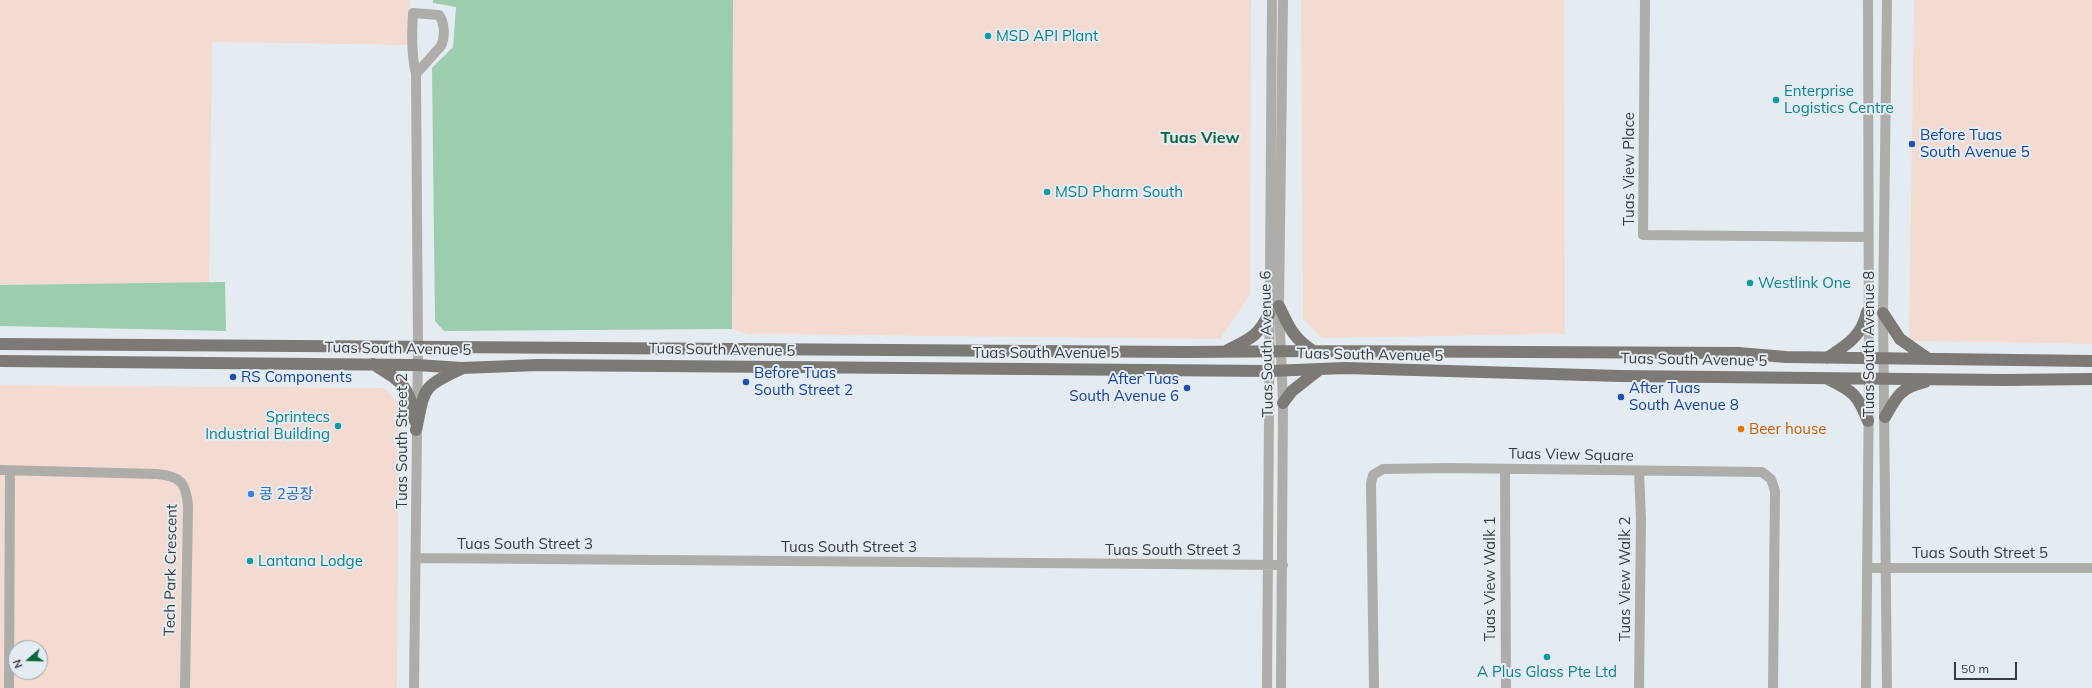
<!DOCTYPE html>
<html>
<head>
<meta charset="utf-8">
<style>
	body { margin:0 }
	#map { position:relative; width:2092px; height:688px; overflow:hidden; background:#e5ecf1; font-family:Mulish,sans-serif }
	canvas { display:block }
	.north { position:absolute; left:8px; top:640px; width:40px; height:40px; box-sizing:border-box; background:#e5ecf1; border:1px solid #a0a6a9; border-radius:50%; rotate:250deg; font-size:11px; font-weight:700; line-height:16px; text-align:center; color:#393c3e }
	.north::after { content:''; display:block; margin:auto; width:14px; height:18px; background:#05683d; clip-path:polygon(50% 0,100% 100%,50% 72%,0 100%) }
	.scale { position:absolute; left:1954px; top:662px; width:63px; height:18px; box-sizing:border-box; border:2px solid #393c3e; border-top:0; padding-left:5px; font-size:12px; line-height:14px; white-space:nowrap; color:#393c3e; -webkit-text-stroke:3px #e5ecf1; paint-order:stroke }
</style>
</head>
<body>
<div id="map">
<canvas width="2092" height="688"></canvas>
<div class="north">N</div>
<div class="scale">50 m</div>
</div>
<script>
const c = document.querySelector('canvas').getContext('2d');
c.lineJoin = 'round';
function paint(path, color) { c.fillStyle = color; c.fill(path, 'evenodd'); }
function trace(path, color, width, dash) { c.strokeStyle = color; c.lineWidth = width; c.lineCap = dash ? 'butt' : 'round'; c.setLineDash(dash || []); c.stroke(path); }
function label(font, color, halo, rows, align = 'center') {
  c.font = font + ' Mulish,"Noto Sans KR",sans-serif'; c.lineWidth = 4; c.setLineDash([]); c.textBaseline = 'middle'; c.strokeStyle = halo; c.fillStyle = color; for (const [text, x, y, turn = 0] of rows) {
    c.save(); c.translate(x, y); c.rotate((+turn || 0) * Math.PI / 180); c.textAlign = isNaN(turn) ? turn : align; if (halo) c.strokeText(text, 0, 0); c.fillText(text, 0, 0); c.restore();
  }
}
const industrial = new Path2D(`
	M 0,0 L 410,0 L 408,45 L 212,42 L 209,283 L 0,285 Z
	M 733,0 L 1251,0 L 1250,295 L 1220,339 L 748,334 L 732,329 Z
	M 1301,0 L 1564,0 L 1565,334 L 1322,338 L 1303,319 Z
	M 1914,0 L 2092,0 L 2092,344 L 1909,341 Z
	M 0,385 L 384,388 L 399,404 L 397,688 L 0,688 ZM 16,648 L 40,648 L 40,672 L 16,672 Z`);
const green = new Path2D(`
	M 433,0 L 733,0 L 732,329 L 444,331 L 435,321 L 432,68 L 453,47 L 456,7 L 433,3 Z
	M 225,282 L 226,331 L 0,326 L 0,285 Z`);
const minor = new Path2D(`
	M 1645,0 L 1643,235 L 1867,237
	M 1887,0 L 1883,313 L 1887,688
	M 1505,469 L 1506,688
	M 0,470 L 157,474 C 181,476 186,483 188,506 L 185,688
	M 1639,471 L 1641,519 L 1639,688
	M 416,558 L 1283,565
	M 1867,568 L 2092,568
	M 9,688 L 10,471
	M 414,688 L 418,347 L 416,74 C 411,53 412,33 413,13 L 439,15 C 445,23 445,38 441,46 L 416,74
	M 1267,688 L 1272,0
	M 1281,688 L 1283,403 L 1279,306 L 1283,0
	M 1374,688 L 1371,484 L 1373,475 L 1383,469 L 1448,468 L 1762,472 L 1771,479 L 1775,491 L 1773,688
	M 1866,688 L 1869,378 L 1868,0`);
const major = new Path2D(`
	M 1279,306 C 1289,327 1293,338 1313,351
	M 1883,313 L 1900,339 L 1927,358
	M 0,344 L 1186,352 L 1313,351 L 1738,353 L 1786,357 L 2092,361
	M 1226,351 C 1249,339 1257,338 1269,314
	M 1827,358 C 1847,345 1862,336 1867,312
	M 0,361 L 417,365 L 462,368 L 538,365 L 1270,371 L 1345,368 L 1620,376 L 2004,380 L 2092,379
	M 373,364 C 402,382 410,386 415,421
	M 1828,379 C 1853,391 1858,395 1868,421
	M 1283,403 L 1292,391 L 1320,369
	M 1885,417 C 1897,396 1900,388 1925,382
	M 416,430 C 425,388 421,387 461,369`);
const markers = [
	[988,36,4,"#0f9aa8"],
	[1776,100,4,"#0f9aa8"],
	[1912,144,4,"#1a4fb4"],
	[1047,192,4,"#0f9aa8"],
	[1750,283,4,"#0f9aa8"],
	[233,377,4,"#1a4fb4"],
	[746,382,4,"#1a4fb4"],
	[1187,388,4,"#1a4fb4"],
	[1621,397,4,"#1a4fb4"],
	[338,426,4,"#0f9aa8"],
	[1741,429,4,"#e8710a"],
	[251,494,4,"#3f7fe0"],
	[250,561,4,"#0f9aa8"],
	[1547,657,4,"#0f9aa8"]
];
const cultureNames = [
	["MSD API Plant",996,36],
	["Enterprise",1784,91],
	["Logistics Centre",1784,108],
	["MSD Pharm South",1055,192],
	["Westlink One",1758,283],
	["Sprintecs",330,417,"right"],
	["Industrial Building",330,434,"right"],
	["Lantana Lodge",258,561],
	["A Plus Glass Pte Ltd",1547,672,"center"]
];
const transitNames = [
	["Before Tuas",1920,135],
	["South Avenue 5",1920,152],
	["Before Tuas",754,373],
	["South Street 2",754,390],
	["RS Components",241,377],
	["After Tuas",1179,379,"right"],
	["South Avenue 6",1179,396,"right"],
	["After Tuas",1629,388],
	["South Avenue 8",1629,405]
];
const streetNames = [
	["Tuas View Place",1629,169,-90],
	["Tuas South Avenue 6",1267,344,-91],
	["Tuas South Avenue 8",1869,344,-90],
	["Tuas South Avenue 5",398,349,1],
	["Tuas South Avenue 5",722,350,1],
	["Tuas South Avenue 5",1046,353],
	["Tuas South Avenue 5",1370,355,1],
	["Tuas South Avenue 5",1694,360,1],
	["Tuas South Street 2",402,441,-90],
	["Tuas View Square",1571,455,1],
	["Tuas South Street 3",525,544],
	["Tuas South Street 3",849,547],
	["Tuas South Street 3",1173,550],
	["Tuas South Street 5",1980,553],
	["Tech Park Crescent",171,570,-89],
	["Tuas View Walk 1",1490,579,-90],
	["Tuas View Walk 2",1625,579,-90]
];
const foodNames = [
	["Beer house",1749,429]
];
const shopNames = [
	["콩 2공장",259,494]
];
const neighbourhoodNames = [
	["Tuas View",1200,138]
];
paint(industrial, '#f3dbd2');
paint(green, '#9ccdae');
trace(minor, '#afadaa', 10);
trace(major, '#7d7974', 12);
for (const [x, y, r, color] of markers) { const dot = new Path2D(); dot.arc(x, y, r, 0, 2 * Math.PI); c.fillStyle = color; c.fill(dot); trace(dot, '#e5ecf1', 1.5); }
label('15px', '#0d838f', '#e5ecf1', cultureNames, 'left');
label('15px', '#164399', '#e5ecf1', transitNames, 'left');
label('15px', '#393c3e', '#e5ecf1', streetNames);
label('15px', '#c56008', '#e5ecf1', foodNames, 'left');
label('15px', '#366cbe', '#e5ecf1', shopNames, 'left');
label('bold 16px', '#0f623b', '#e5ecf1', neighbourhoodNames);
</script>
</body>
</html>
